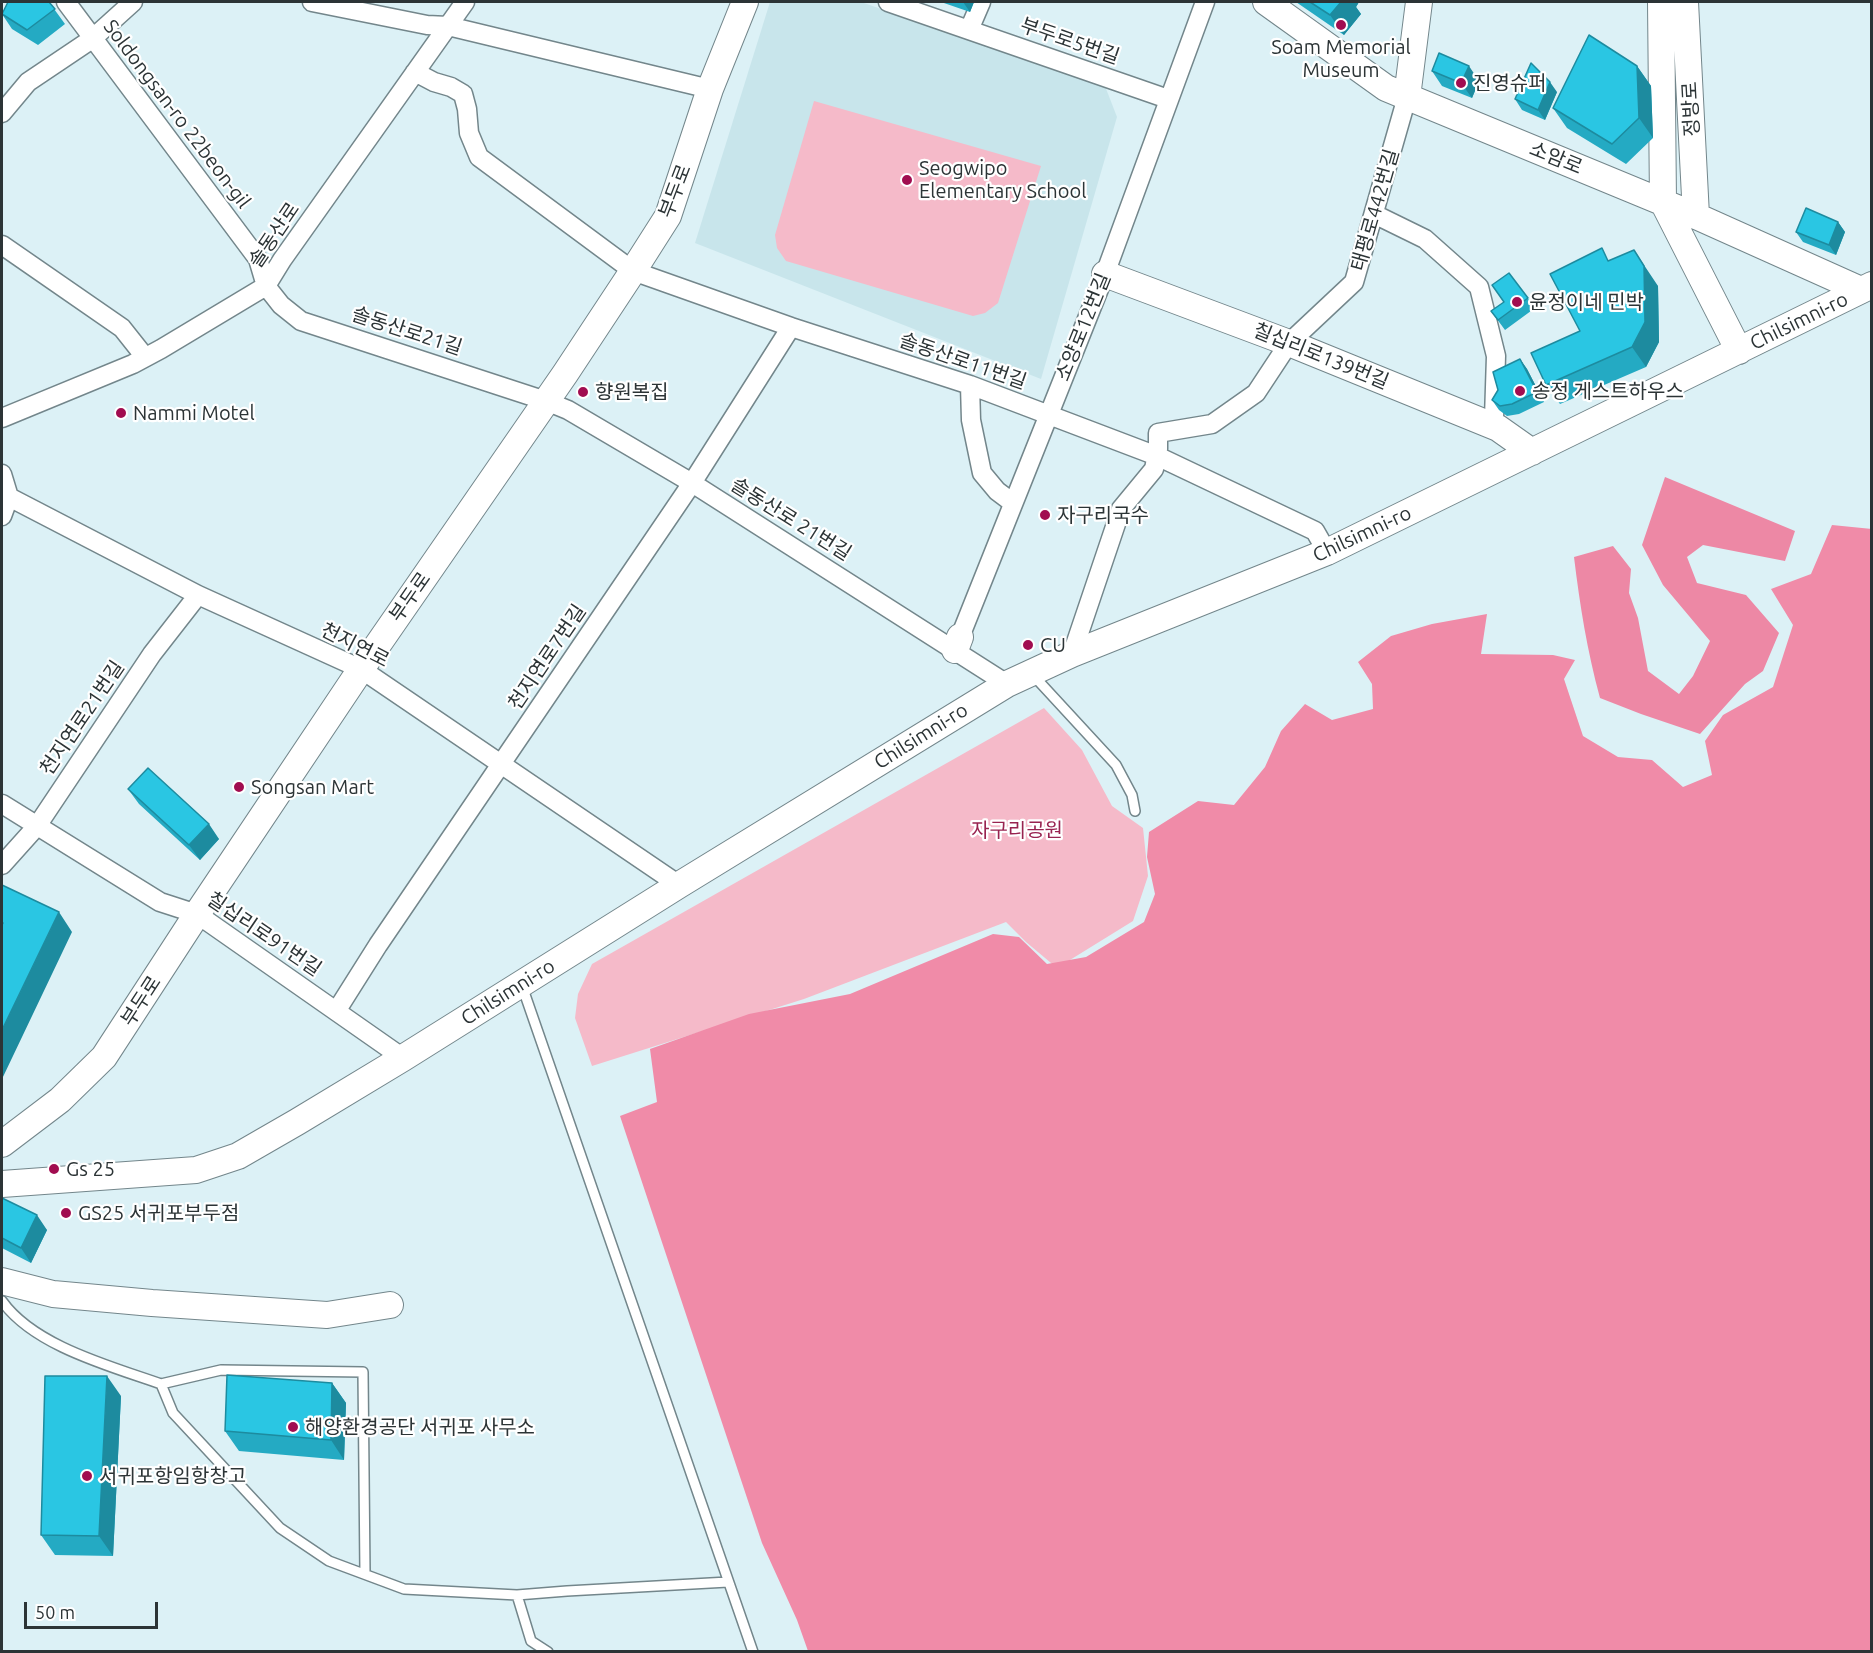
<!DOCTYPE html>
<html>
<head>
<meta charset="utf-8">
<style>
	body { margin:0 }
	#map { position:relative; width:1873px; height:1653px; overflow:hidden; background:#dcf1f6; font-family:Ubuntu,sans-serif }
	canvas { display:block }
	.frame { position:absolute; inset:0; border:3px solid #2c3436; pointer-events:none }
	.scale { position:absolute; left:24px; top:1602px; width:134px; height:27px; box-sizing:border-box; border:3px solid #2c3436; border-top:0; padding-left:8px; font-size:18px; line-height:21px; white-space:nowrap; color:#2c3436; -webkit-text-stroke:4px #fff; paint-order:stroke }
</style>
</head>
<body>
<div id="map">
<canvas width="1873" height="1653"></canvas>
<div class="frame"></div>
<div class="scale">50 m</div>
</div>
<script>
const c = document.querySelector('canvas').getContext('2d');
c.lineJoin = 'round';
function paint(path, color) { c.fillStyle = color; c.fill(path, 'evenodd'); }
function trace(path, color, width, dash) { c.strokeStyle = color; c.lineWidth = width; c.lineCap = dash ? 'butt' : 'round'; c.setLineDash(dash || []); c.stroke(path); }
function label(font, color, halo, rows, align = 'center') {
  c.font = font + ' Ubuntu,"Noto Sans KR",sans-serif'; c.lineWidth = 4.5; c.setLineDash([]); c.textBaseline = 'middle'; c.strokeStyle = halo; c.fillStyle = color; for (const [text, x, y, turn = 0] of rows) {
    c.save(); c.translate(x, y); c.rotate((+turn || 0) * Math.PI / 180); c.textAlign = isNaN(turn) ? turn : align; if (halo) c.strokeText(text, 0, 0); c.fillText(text, 0, 0); c.restore();
  }
}
const built = new Path2D(`
	M 770,2 L 861,2 L 1105,86 L 1117,117 L 1041,379 L 695,243 Z`);
const green = new Path2D(`
	M 814,101 L 1041,166 L 998,303 L 985,313 L 973,316 L 786,261 L 777,248 L 775,235 Z
	M 1044,708 L 1082,750 L 1112,806 L 1143,828 L 1148,876 L 1133,921 L 1057,968 L 1026,942 L 1006,922 L 804,999 L 592,1066 L 575,1018 L 578,994 L 592,964 Z`);
const forest = new Path2D(`
	M 1665,477 L 1795,531 L 1785,561 L 1703,545 L 1687,557 L 1697,583 L 1746,595 L 1779,633 L 1763,671 L 1745,684 L 1700,734 L 1641,714 L 1600,698 C 1587,650 1580,606 1574,557 L 1613,546 L 1631,569 L 1629,593 L 1638,618 L 1648,671 L 1679,694 L 1693,676 L 1710,641 L 1663,585 L 1642,545 Z`);
const water = new Path2D(`
	M 1832,525 L 1872,529 L 1871,1651 L 808,1651 L 797,1620 L 762,1543 L 620,1116 L 657,1102 L 650,1049 L 749,1014 L 850,994 L 993,934 L 1019,937 L 1047,964 L 1086,957 L 1144,922 L 1155,894 L 1147,857 L 1149,832 L 1198,801 L 1234,805 L 1265,767 L 1281,731 L 1305,704 L 1332,720 L 1373,709 L 1372,684 L 1358,662 L 1391,636 L 1432,624 L 1487,614 L 1481,654 L 1553,655 L 1575,660 L 1564,679 L 1583,736 L 1618,757 L 1652,760 L 1683,787 L 1712,775 L 1705,741 L 1723,715 L 1773,687 L 1793,625 L 1771,589 L 1811,574 Z`);
const lane = new Path2D(`
	M 1033,675 L 1116,765 L 1132,795 L 1135,811
	M 522,986 L 753,1652
	M 2,1301 C 34,1346 110,1366 161,1384 L 173,1413 L 280,1528 L 329,1561 L 404,1589 L 517,1595 L 531,1641 L 548,1652
	M 161,1384 L 221,1370 L 363,1372 L 365,1574
	M 517,1595 L 567,1591 L 728,1582`);
const street = new Path2D(`
	M 66,2 L 258,259 L 266,286 L 281,305 L 301,321 L 546,401 L 568,410 L 692,483 L 1007,684
	M 312,2 L 427,25 L 448,26 L 710,89
	M 888,2 L 1168,99
	M 969,30 L 981,2
	M 415,72 L 434,82 L 451,87 L 463,94 L 467,109 L 469,133 L 479,157 L 633,271 L 791,327 L 970,385 L 1157,456 L 1315,531 L 1327,552
	M 2,113 L 28,82 L 92,39 L 133,2
	M 1374,214 L 1425,239 L 1479,287 L 1496,356 L 1494,418 L 1491,425
	M 2,245 L 122,328 L 145,357
	M 970,385 L 971,420 L 982,473 L 997,491 L 1013,503
	M 2,418 L 133,364 L 161,349 L 266,286 L 282,260 L 465,2
	M 2,474 L 9,497 L 198,595 L 361,669 L 679,885
	M 2,516 L 9,497
	M 960,637 L 1105,274 L 1205,2
	M 1072,654 L 1121,509 L 1154,469 L 1158,449 L 1158,433 L 1212,424 L 1256,393 L 1289,343 L 1354,282 L 1407,97
	M 2,804 L 160,902 L 197,914 L 403,1058
	M 2,865 L 37,826 L 152,654 L 198,595
	M 337,1010 L 378,945 L 692,483 L 791,327`);
const secondary = new Path2D(`
	M 1266,2 L 1386,88 L 1696,216 L 1861,290
	M 1661,2 L 1663,202 L 1739,351
	M 1685,2 L 1696,216
	M 1407,97 L 1419,2
	M 1105,274 L 1289,343 L 1498,428 L 1532,452
	M 955,650 L 960,637
	M 2,1144 L 60,1100 L 104,1057 L 197,914 L 361,669 L 565,374 L 633,271 L 668,216 L 710,89 L 745,2
	M 2,1184 L 196,1170 L 238,1156 L 297,1122 L 403,1058 L 679,885 L 1007,684 L 1072,654 L 1327,552 L 1872,285
	M 2,1281 L 53,1294 L 152,1303 L 327,1315 L 390,1305`);
const wall = new Path2D(`
	M 49,2 L 65,24 L 38,45 L 12,29 L 2,14 Z
	M 941,2 L 974,2 L 970,12 Z
	M 1296,2 L 1359,2 L 1356,7 L 1361,14 L 1344,35 Z
	M 1637,66 L 1651,86 L 1653,138 L 1626,164 L 1567,128 L 1553,108 Z
	M 1432,71 L 1479,81 L 1472,98 L 1442,86 Z
	M 1557,92 L 1545,120 L 1522,110 L 1515,99 Z
	M 1838,222 L 1845,232 L 1836,255 L 1803,242 L 1796,232 Z
	M 1610,260 L 1658,286 L 1659,342 L 1646,367 L 1560,404 L 1546,385 L 1580,331 Z
	M 1509,273 L 1535,308 L 1505,330 L 1491,311 L 1504,302 Z
	M 1520,359 L 1527,369 L 1544,402 L 1519,414 L 1507,416 L 1499,410 L 1492,400 Z
	M 128,789 L 219,839 L 200,860 L 139,804 Z
	M 2,1198 L 47,1230 L 31,1263 L 2,1248 Z
	M 332,1383 L 346,1403 L 344,1460 L 239,1451 L 225,1431 Z
	M 121,1396 L 113,1556 L 55,1555 L 41,1535 Z`);
const shadedWall = new Path2D(`
	M 963,2 L 974,2 L 970,12 Z
	M 1341,2 L 1359,2 L 1356,7 L 1361,14 L 1344,35 L 1330,15 Z
	M 1469,66 L 1479,81 L 1472,98 L 1461,83 Z
	M 1637,66 L 1651,86 L 1653,138 L 1639,118 Z
	M 1550,82 L 1557,92 L 1545,120 L 1538,110 Z
	M 1838,222 L 1845,232 L 1836,255 L 1829,245 Z
	M 1634,250 L 1658,286 L 1659,342 L 1646,367 L 1632,347 Z
	M 1520,359 L 1527,369 L 1544,402 L 1537,392 Z
	M 209,824 L 219,839 L 200,860 L 189,845 Z
	M 59,912 L 72,932 L 2,1079 L 2,1030 Z
	M 37,1215 L 47,1230 L 31,1263 L 21,1248 Z
	M 107,1376 L 121,1396 L 113,1556 L 99,1536 Z
	M 332,1383 L 346,1403 L 344,1460 L 331,1440 Z`);
const building = new Path2D(`
	M 8,2 L 49,2 L 55,9 L 27,30 L 2,14 Z
	M 1310,2 L 1341,2 L 1330,15 Z
	M 1589,35 L 1637,66 L 1639,118 L 1612,144 L 1553,108 Z
	M 1439,53 L 1469,66 L 1461,83 L 1432,71 Z
	M 1531,63 L 1550,82 L 1538,110 L 1515,99 Z
	M 1806,208 L 1838,222 L 1829,245 L 1796,232 Z
	M 1602,248 L 1608,261 L 1634,250 L 1644,266 L 1645,322 L 1632,347 L 1546,385 L 1531,353 L 1580,331 L 1550,274 Z
	M 1509,273 L 1528,298 L 1498,320 L 1491,311 L 1504,302 L 1492,285 Z
	M 1520,359 L 1537,392 L 1512,404 L 1500,406 L 1492,400 L 1498,390 L 1493,372 Z
	M 148,768 L 209,824 L 189,845 L 128,789 Z
	M 2,885 L 59,912 L 2,1030 L 2,925 L 3,923 L 2,922 Z
	M 2,1198 L 37,1215 L 21,1248 L 2,1238 Z
	M 227,1375 L 332,1383 L 331,1440 L 225,1431 Z
	M 45,1376 L 107,1376 L 99,1536 L 41,1535 Z`);
const markers = [
	[1341,25,6,"#a10d50"],
	[1461,83,6,"#a10d50"],
	[907,180,6,"#a10d50"],
	[1517,302,6,"#a10d50"],
	[1520,391,6,"#a10d50"],
	[583,392,6,"#a10d50"],
	[121,413,6,"#a10d50"],
	[1045,515,6,"#a10d50"],
	[1028,645,6,"#a10d50"],
	[239,787,6,"#a10d50"],
	[54,1169,6,"#a10d50"],
	[66,1213,6,"#a10d50"],
	[293,1427,6,"#a10d50"],
	[87,1476,6,"#a10d50"]
];
const streetNames = [
	["부두로5번길",1070,41,19],
	["정방로",1691,109,-93],
	["Soldongsan-ro 22beon-gil",177,114,53],
	["소암로",1556,158,22],
	["부두로",675,191,-69],
	["태평로442번길",1375,210,-74],
	["솔동산로",274,235,-56],
	["Chilsimni-ro",1799,321,-26],
	["소양로12번길",1083,327,-68],
	["솔동산로21길",407,331,18],
	["칠십리로139번길",1321,356,22],
	["솔동산로11번길",963,361,19],
	["솔동산로 21번길",791,519,32],
	["Chilsimni-ro",1362,534,-25],
	["부두로",410,597,-55],
	["천지연로",355,645,27],
	["천지연로7번길",547,657,-56],
	["천지연로21번길",82,718,-56],
	["Chilsimni-ro",921,736,-32],
	["칠십리로91번길",264,934,34],
	["Chilsimni-ro",508,992,-32],
	["부두로",141,1001,-57]
];
const poiNames = [
	["Soam Memorial",1341,47,"center"],
	["Museum",1341,70,"center"],
	["진영슈퍼",1473,83],
	["Seogwipo",919,168],
	["Elementary School",919,191],
	["윤정이네 민박",1529,302],
	["송정 게스트하우스",1532,391],
	["향원복집",595,392],
	["Nammi Motel",133,413],
	["자구리국수",1057,515],
	["CU",1040,645],
	["Songsan Mart",251,787],
	["Gs 25",66,1169],
	["GS25 서귀포부두점",78,1213],
	["해양환경공단 서귀포 사무소",305,1427],
	["서귀포항임항창고",99,1476]
];
const parkNames = [
	["자구리공원",1017,830]
];
paint(built, '#c8e5eb');
paint(green, '#f5bac9');
paint(forest, '#ed88a5');
paint(water, '#f08ba8');
trace(lane, '#73868b', 12);
trace(street, '#73868b', 21);
trace(secondary, '#73868b', 28);
trace(lane, '#fff', 9);
trace(street, '#fff', 18);
trace(secondary, '#fff', 26);
paint(wall, '#24aac3');
paint(shadedWall, '#1d8b9f');
paint(building, '#2ac6e3');
trace(building, '#1d8b9f', 1.5);
for (const [x, y, r, color] of markers) { const dot = new Path2D(); dot.arc(x, y, r, 0, 2 * Math.PI); c.fillStyle = color; c.fill(dot); trace(dot, '#fff', 2); }
label('20px', '#2c3436', '#fff', streetNames);
label('20px', '#2c3436', '#fff', poiNames, 'left');
label('20px', '#982350', '#fff', parkNames);
</script>
</body>
</html>
